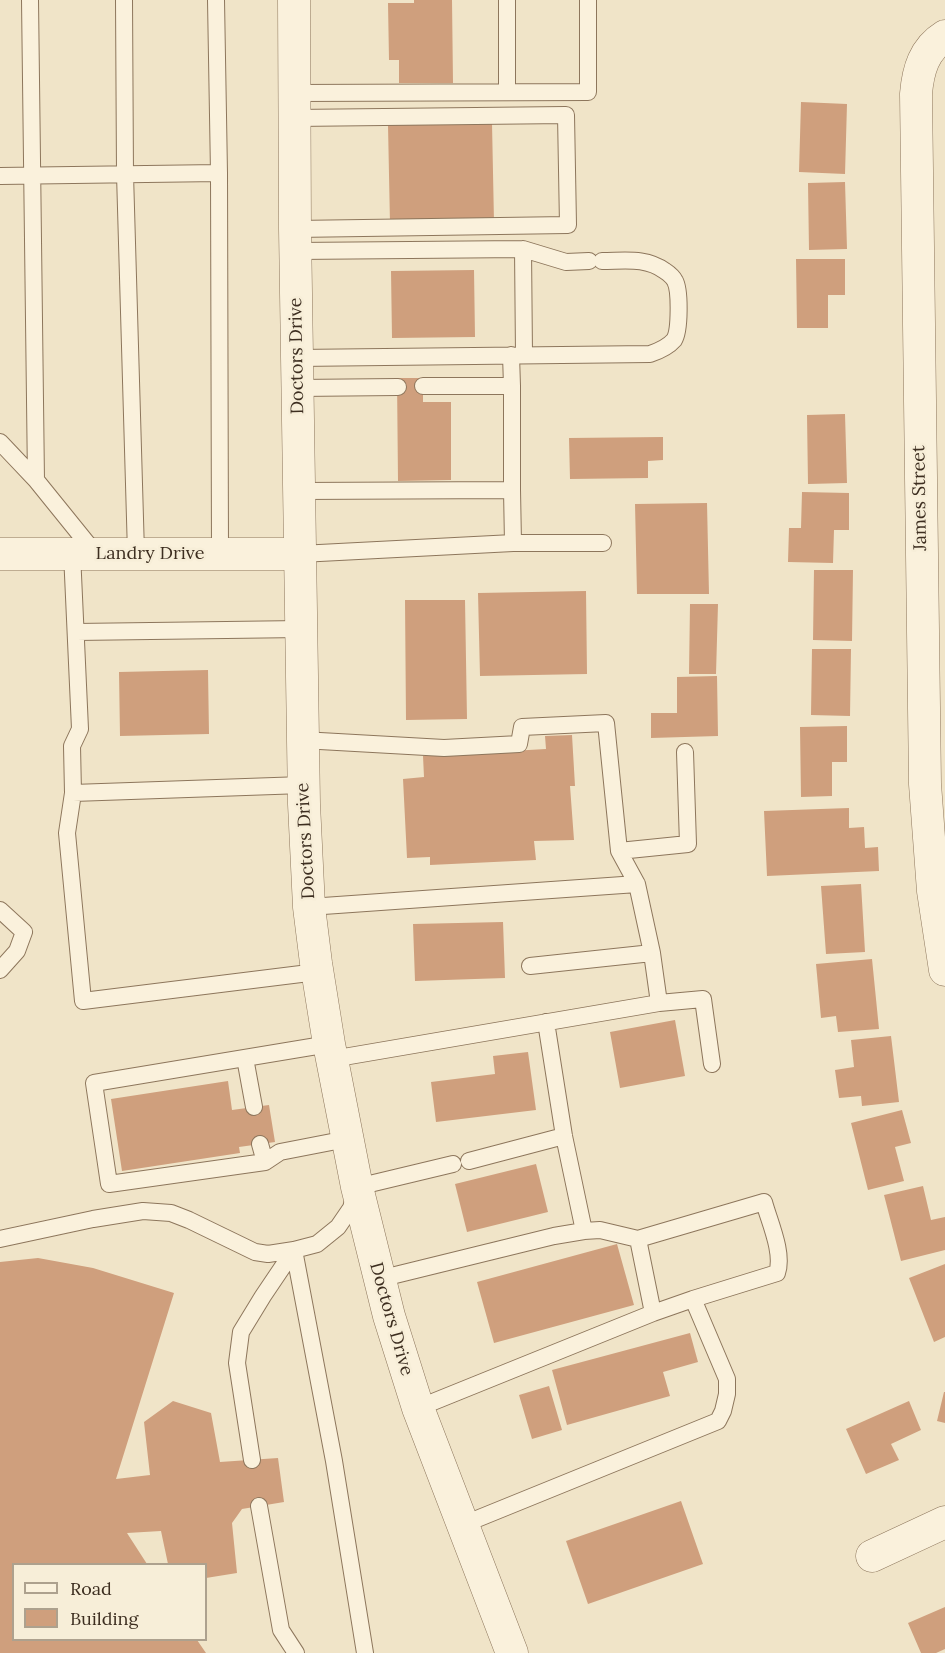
<!DOCTYPE html>
<html>
<head>
<meta charset="utf-8">
<style>
	body { margin:0 }
	#map { position:relative; width:945px; height:1653px; overflow:hidden; background:#f0e4c8; font-family:Lora,serif }
	canvas { display:block }
	.legend { position:absolute; left:12px; top:1563px; width:195px; height:78px; box-sizing:border-box; background:#f7eed8; border:2px solid #ada18e; margin:0; padding:8px 10px; list-style:none; font-size:18px; color:#3d2e20 }
	.legend li { display:flex; align-items:center; gap:12px; height:30px }
	.legend b { width:30px; border:2px solid #ada18e }
</style>
</head>
<body>
<div id="map">
<canvas width="945" height="1653"></canvas>
<ul class="legend">
<li><b style="height:8px;background:#faf1dc"></b>Road</li>
<li><b style="height:16px;background:#cf9f7d"></b>Building</li>
</ul>
</div>
<script>
const c = document.querySelector('canvas').getContext('2d');
c.lineJoin = 'round';
function paint(path, color) { c.fillStyle = color; c.fill(path, 'evenodd'); }
function trace(path, color, width, dash) { c.strokeStyle = color; c.lineWidth = width; c.lineCap = dash ? 'butt' : 'round'; c.setLineDash(dash || []); c.stroke(path); }
function label(font, color, halo, rows, align = 'center') {
  c.font = font + ' Lora,serif'; c.lineWidth = 5; c.setLineDash([]); c.textBaseline = 'middle'; c.strokeStyle = halo; c.fillStyle = color; for (const [text, x, y, turn = 0] of rows) {
    c.save(); c.translate(x, y); c.rotate((+turn || 0) * Math.PI / 180); c.textAlign = isNaN(turn) ? turn : align; if (halo) c.strokeText(text, 0, 0); c.fillText(text, 0, 0); c.restore();
  }
}
const building = new Path2D(`
	M 414,0 L 452,0 L 453,83 L 399,83 L 399,60 L 389,60 L 388,3 L 414,3 Z
	M 801,102 L 847,104 L 845,174 L 799,172 Z
	M 492,123 L 494,222 L 390,224 L 388,125 Z
	M 845,182 L 847,249 L 809,250 L 808,183 Z
	M 796,259 L 845,259 L 845,295 L 828,295 L 828,328 L 797,328 Z
	M 474,270 L 475,337 L 392,338 L 391,271 Z
	M 397,378 L 423,378 L 423,402 L 451,402 L 451,480 L 398,481 Z
	M 845,414 L 847,483 L 808,484 L 807,415 Z
	M 663,437 L 663,460 L 648,461 L 648,478 L 570,479 L 569,438 Z
	M 802,492 L 849,493 L 849,530 L 834,530 L 833,563 L 788,562 L 789,528 L 801,528 Z
	M 707,503 L 709,594 L 637,594 L 635,504 Z
	M 814,570 L 853,570 L 852,641 L 813,640 Z
	M 586,591 L 587,674 L 480,676 L 478,593 Z
	M 405,600 L 465,600 L 467,719 L 406,720 Z
	M 690,604 L 718,604 L 716,674 L 689,674 Z
	M 812,649 L 851,649 L 850,716 L 811,715 Z
	M 208,670 L 209,734 L 120,736 L 119,672 Z
	M 717,676 L 718,736 L 651,738 L 651,713 L 677,713 L 677,677 Z
	M 847,726 L 847,762 L 832,762 L 832,796 L 801,797 L 800,727 Z
	M 572,735 L 575,786 L 570,786 L 574,840 L 534,841 L 536,860 L 430,865 L 430,857 L 407,858 L 403,779 L 424,777 L 423,756 L 546,749 L 545,736 Z
	M 849,808 L 849,828 L 864,827 L 865,848 L 878,847 L 879,871 L 767,876 L 764,811 Z
	M 861,884 L 865,952 L 826,954 L 821,886 Z
	M 503,922 L 505,978 L 415,981 L 413,924 Z
	M 872,959 L 879,1029 L 838,1032 L 836,1016 L 821,1018 L 816,964 Z
	M 675,1020 L 685,1076 L 620,1088 L 610,1032 Z
	M 891,1036 L 899,1102 L 862,1106 L 861,1096 L 839,1098 L 835,1070 L 854,1067 L 851,1040 Z
	M 528,1052 L 536,1110 L 436,1122 L 431,1082 L 495,1074 L 493,1056 Z
	M 228,1081 L 232,1110 L 269,1105 L 275,1142 L 239,1147 L 240,1153 L 122,1171 L 111,1099 Z
	M 902,1110 L 911,1143 L 895,1147 L 904,1181 L 868,1190 L 851,1123 Z
	M 536,1164 L 548,1212 L 467,1232 L 455,1184 Z
	M 923,1186 L 931,1220 L 945,1217 L 945,1250 L 901,1261 L 884,1195 Z
	M 617,1244 L 634,1305 L 494,1343 L 477,1282 Z
	M 38,1258 L 93,1268 L 174,1293 L 116,1479 L 150,1475 L 144,1422 L 173,1401 L 211,1413 L 220,1462 L 278,1458 L 284,1502 L 242,1509 L 232,1523 L 237,1573 L 206,1578 L 206,1564 L 168,1564 L 161,1531 L 127,1533 L 147,1564 L 14,1564 L 14,1640 L 197,1640 L 206,1653 L 0,1653 L 0,1262 Z
	M 945,1264 L 945,1337 L 934,1342 L 909,1278 Z
	M 690,1333 L 698,1362 L 663,1372 L 670,1396 L 567,1425 L 552,1370 Z
	M 549,1386 L 562,1430 L 532,1439 L 519,1395 Z
	M 944,1392 L 945,1392 L 945,1423 L 937,1421 Z
	M 909,1401 L 921,1430 L 891,1444 L 899,1460 L 866,1474 L 846,1429 Z
	M 681,1501 L 703,1564 L 588,1604 L 566,1541 Z
	M 945,1607 L 945,1649 L 936,1653 L 921,1653 L 908,1623 Z`);
const lane = new Path2D(`
	M 30,0 L 36,480
	M 124,0 L 125,174 L 136,553
	M 507,0 L 507,92
	M 294,93 L 588,92 L 588,0
	M 294,118 L 566,115 L 568,225 L 295,229
	M 219,173 L 220,554
	M 0,176 L 219,173 L 216,0
	M 523,249 L 524,355
	M 296,251 L 523,249 L 566,262 L 589,261
	M 511,355 L 512,386
	M 297,358 L 650,354 C 659,351 668,347 674,340 C 680,331 680,290 675,281 C 673,277 668,273 665,271 C 646,257 625,261 602,261
	M 297,388 L 398,387
	M 0,442 L 36,480 L 95,553
	M 512,490 L 513,543
	M 299,491 L 512,490 L 512,386 L 423,386
	M 72,553 L 80,729 L 72,746 L 73,793 L 303,785
	M 300,554 L 513,543 L 603,543
	M 76,632 L 301,629
	M 302,740 L 444,748 L 519,744 L 522,727 L 606,723 L 619,851 L 637,884
	M 73,793 L 67,833 L 83,1001 L 317,972
	M 619,851 L 688,844 L 685,752
	M 309,907 L 637,884 L 652,953 L 659,1003 L 332,1059
	M 0,910 L 24,932 L 17,951 L 0,970
	M 530,966 L 652,953
	M 659,1003 L 703,999 L 712,1064
	M 546,1022 L 564,1136 L 584,1231
	M 329,1044 L 94,1083 L 109,1184 L 265,1162 L 280,1152 L 347,1139
	M 245,1058 L 254,1107
	M 260,1144 L 265,1162
	M 469,1161 L 564,1136
	M 0,1239 L 93,1219 L 143,1211 L 171,1213 L 189,1220 L 255,1252 L 268,1254 L 294,1250 L 317,1244 L 338,1227 L 351,1208 L 357,1187 L 453,1164
	M 638,1239 L 653,1313
	M 294,1250 L 334,1461 L 365,1653
	M 379,1279 L 554,1236 L 584,1231 L 600,1230 L 638,1239 L 764,1202 C 769,1221 784,1253 777,1273 L 693,1299
	M 418,1408 L 653,1313 L 693,1299 L 727,1379 L 727,1394 L 723,1411 L 718,1421 L 462,1525
	M 252,1460 L 237,1363 L 241,1332 L 263,1296 L 294,1250
	M 259,1506 L 281,1630 L 296,1653`);
const street = new Path2D(`
	M 294,0 L 295,229 L 304,804 L 309,907 L 316,963 L 329,1044 L 357,1187 L 389,1316 L 418,1408 L 512,1653
	M 945,36 C 924,49 918,70 916,94 L 925,784 L 933,891 L 945,970
	M 0,554 L 300,554
	M 872,1556 L 945,1522`);
const streetNames = [
	["Doctors Drive",297,356,-91],
	["James Street",920,498,-91],
	["Landry Drive",150,554],
	["Doctors Drive",306,841,-93],
	["Doctors Drive",391,1319,74]
];
paint(building, '#cf9f7d');
trace(lane, '#8d765c', 18);
trace(street, '#8d765c', 33);
trace(lane, '#faf1dc', 16);
trace(street, '#faf1dc', 32);
label('18px', '#3d2e20', '#f7eed8', streetNames);
</script>
</body>
</html>
